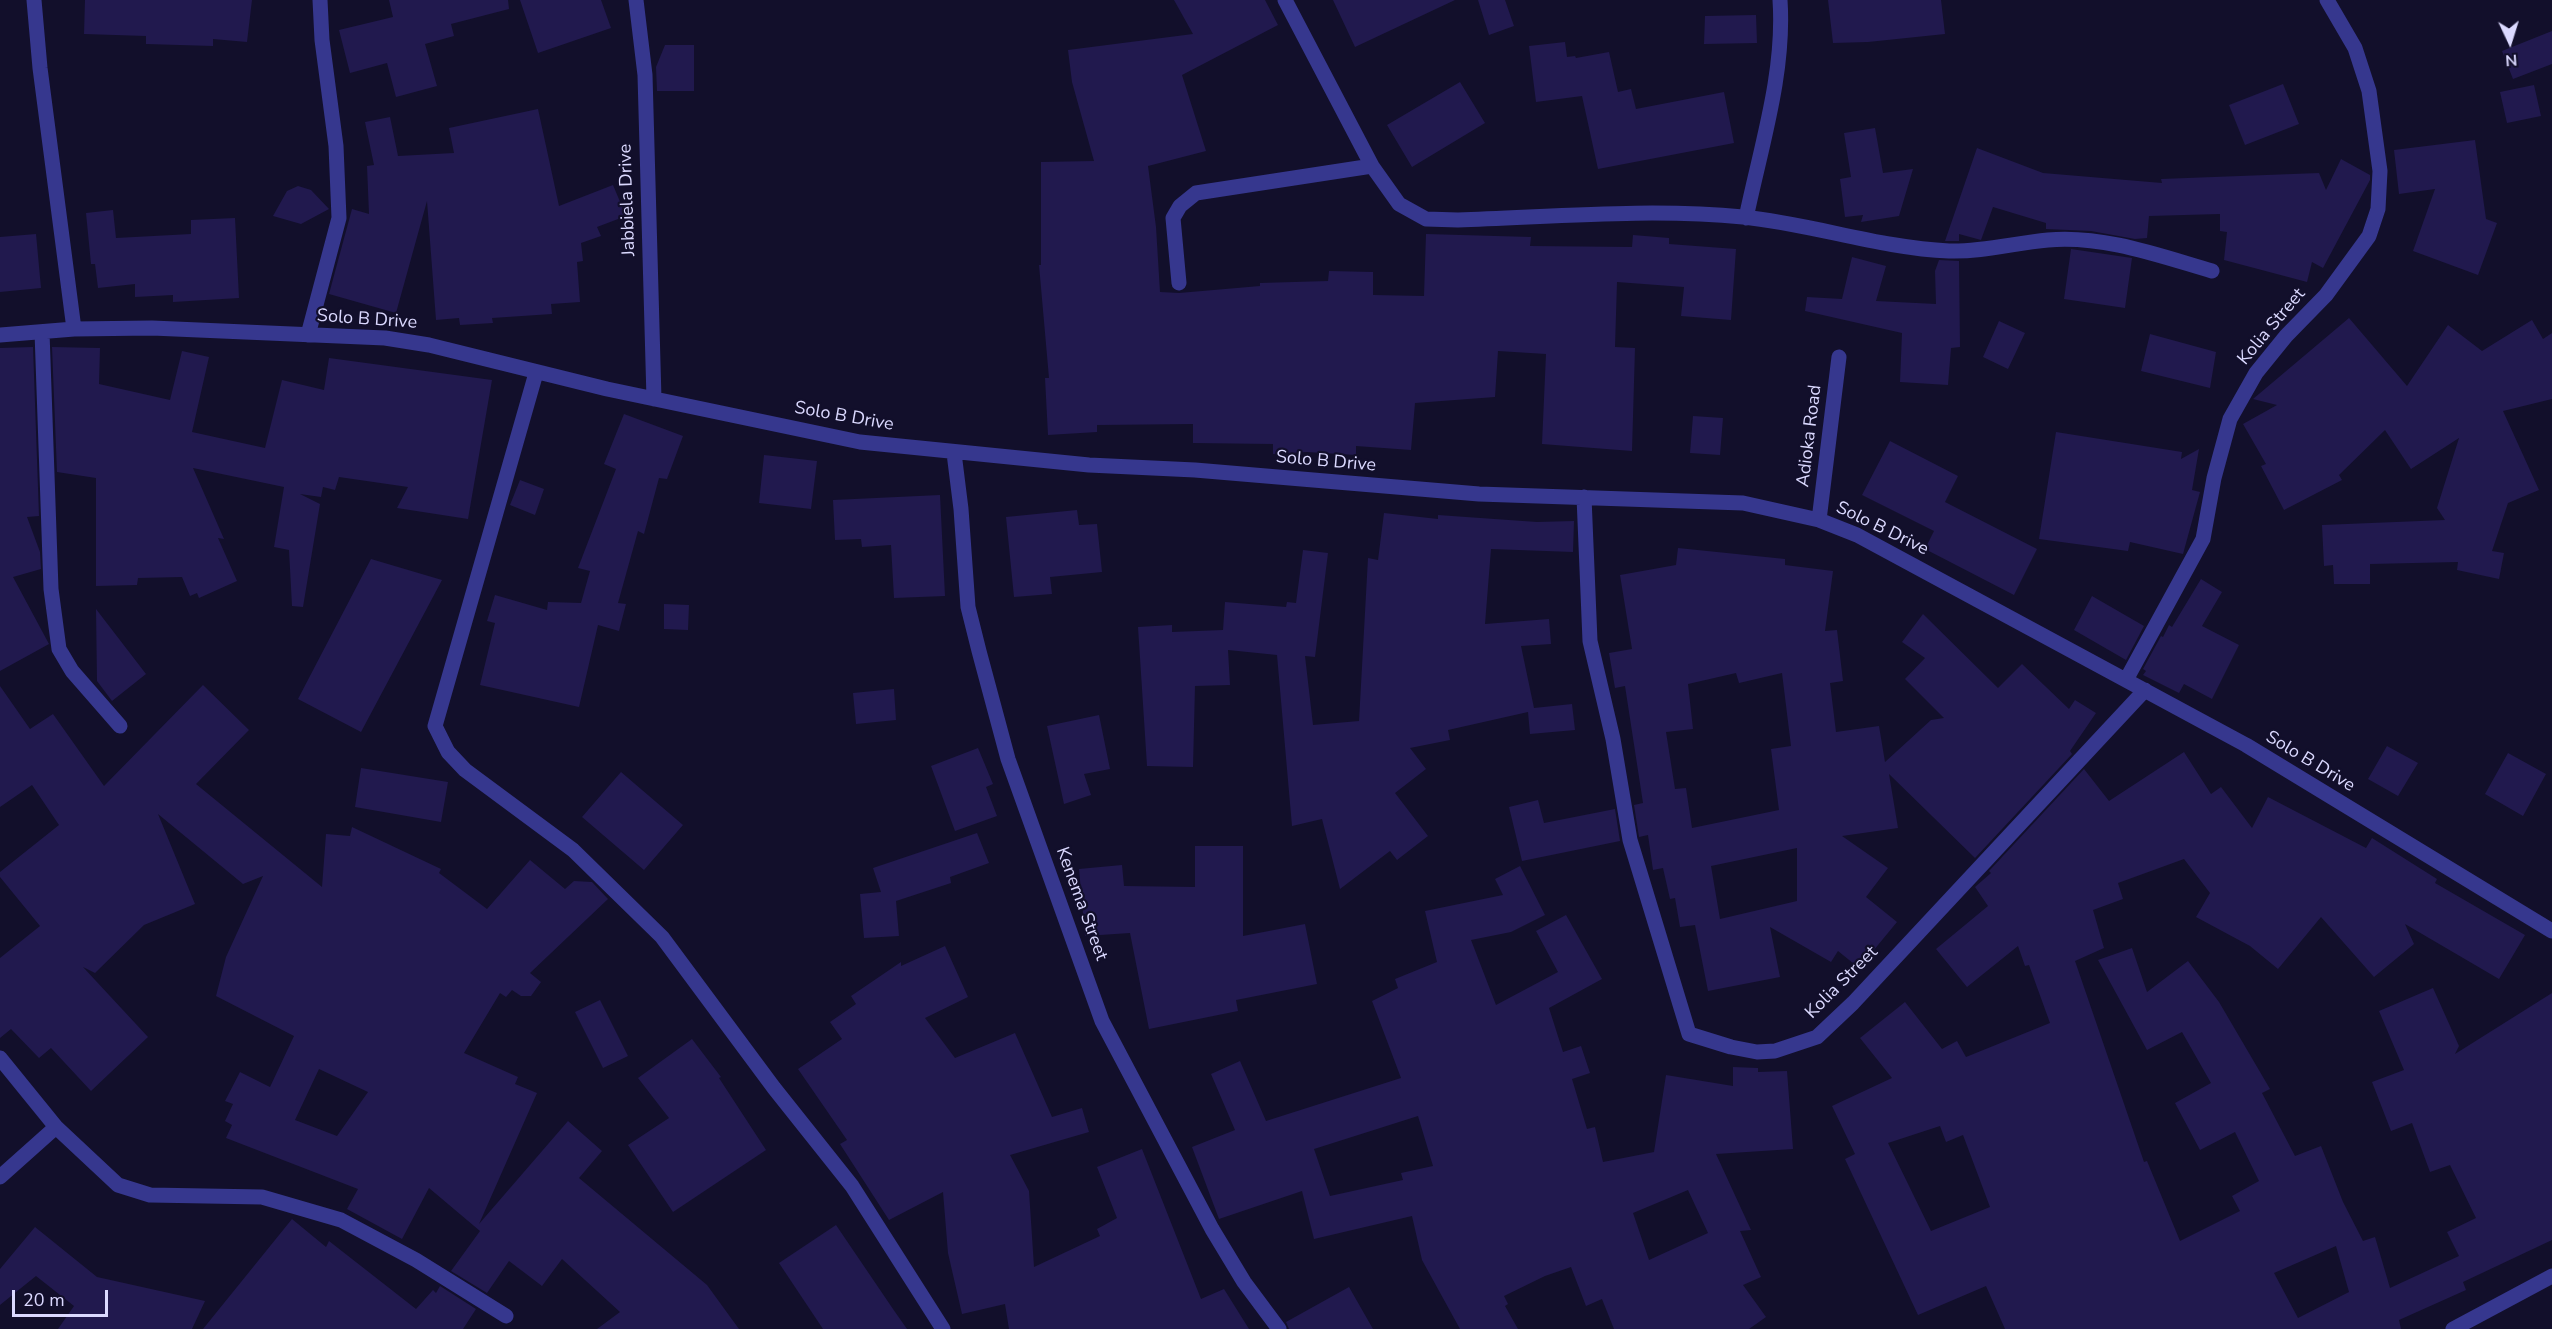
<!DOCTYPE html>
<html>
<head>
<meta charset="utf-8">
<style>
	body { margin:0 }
	#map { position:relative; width:2552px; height:1329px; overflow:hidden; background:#120f2b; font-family:"Nunito Sans",sans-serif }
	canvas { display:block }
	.north { position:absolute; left:2480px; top:12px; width:60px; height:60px; -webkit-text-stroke:4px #120f2b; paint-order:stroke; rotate:176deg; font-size:16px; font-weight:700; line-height:24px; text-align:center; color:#dbd9ff }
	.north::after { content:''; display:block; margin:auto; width:21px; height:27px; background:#dbd9ff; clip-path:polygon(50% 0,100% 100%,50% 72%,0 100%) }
	.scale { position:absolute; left:12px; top:1290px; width:96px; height:27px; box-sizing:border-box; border:3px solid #dbd9ff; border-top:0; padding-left:8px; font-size:18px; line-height:21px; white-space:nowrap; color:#dbd9ff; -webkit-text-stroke:4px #120f2b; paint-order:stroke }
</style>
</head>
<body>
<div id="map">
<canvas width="2552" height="1329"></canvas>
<div class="north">N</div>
<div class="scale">20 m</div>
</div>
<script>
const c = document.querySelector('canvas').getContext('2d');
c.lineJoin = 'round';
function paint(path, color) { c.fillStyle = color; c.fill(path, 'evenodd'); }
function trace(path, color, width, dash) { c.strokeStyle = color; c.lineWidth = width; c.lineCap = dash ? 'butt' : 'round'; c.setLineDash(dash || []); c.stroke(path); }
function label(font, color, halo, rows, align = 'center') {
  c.font = font + ' "Nunito Sans",sans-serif'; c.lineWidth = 4.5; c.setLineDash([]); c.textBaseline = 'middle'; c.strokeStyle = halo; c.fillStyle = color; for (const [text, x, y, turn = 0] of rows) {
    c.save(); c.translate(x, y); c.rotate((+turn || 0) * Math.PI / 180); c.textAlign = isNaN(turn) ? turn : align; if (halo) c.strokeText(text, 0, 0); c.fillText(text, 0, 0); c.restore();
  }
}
const building = new Path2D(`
	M 85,0 L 252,0 L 247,42 L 213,39 L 213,46 L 146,44 L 146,36 L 84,34 Z
	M 389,0 L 508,0 L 509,9 L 451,24 L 454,36 L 425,44 L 437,86 L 396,97 L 387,63 L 350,73 L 339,30 L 393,17 Z
	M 520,0 L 601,0 L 611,28 L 538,53 Z
	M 1174,0 L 1265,0 L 1278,25 L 1182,75 L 1206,151 L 1148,166 L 1156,227 L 1160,292 L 1179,293 L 1260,286 L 1260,283 L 1328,281 L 1329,271 L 1373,272 L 1373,295 L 1424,296 L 1426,234 L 1531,237 L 1530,246 L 1632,247 L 1633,235 L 1669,238 L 1669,244 L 1736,249 L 1731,320 L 1681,316 L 1684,287 L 1617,282 L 1615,347 L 1635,348 L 1632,451 L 1542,444 L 1546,354 L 1498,351 L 1495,397 L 1415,403 L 1411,450 L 1356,446 L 1356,455 L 1307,452 L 1273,454 L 1273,444 L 1193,443 L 1193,424 L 1097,425 L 1097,432 L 1048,435 L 1045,378 L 1049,378 L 1039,265 L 1041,265 L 1041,162 L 1094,161 L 1072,82 L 1068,50 L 1193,34 Z
	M 1333,0 L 1455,0 L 1355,47 Z
	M 1478,0 L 1505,0 L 1514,26 L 1489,35 Z
	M 1828,0 L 1941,0 L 1945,34 L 1868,42 L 1833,43 Z
	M 1756,15 L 1757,43 L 1704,44 L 1705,16 Z
	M 2552,31 L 2552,64 L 2513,79 L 2502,51 Z
	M 1565,42 L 1567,57 L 1575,56 L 1576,58 L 1609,52 L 1618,92 L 1631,89 L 1636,109 L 1724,92 L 1734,143 L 1598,169 L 1582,96 L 1536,102 L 1529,46 Z
	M 665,45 L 694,45 L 694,91 L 657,91 L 656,67 Z
	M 1460,82 L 1485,123 L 1412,167 L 1387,125 Z
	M 2283,84 L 2299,124 L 2245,145 L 2229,105 Z
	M 2534,85 L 2541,116 L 2507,123 L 2500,92 Z
	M 538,109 L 559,206 L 613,185 L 626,216 L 597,227 L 601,236 L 581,243 L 583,261 L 577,262 L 580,302 L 551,304 L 552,314 L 492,318 L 493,323 L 460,325 L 459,318 L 436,320 L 427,201 L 396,313 L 329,294 L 352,209 L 369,214 L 367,166 L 374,165 L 365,122 L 390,117 L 398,156 L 454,153 L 449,128 Z
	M 1875,128 L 1883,173 L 1913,169 L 1899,216 L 1861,222 L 1863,215 L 1845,217 L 1840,179 L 1851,177 L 1844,133 Z
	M 2475,140 L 2486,219 L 2497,223 L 2478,275 L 2413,251 L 2435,189 L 2399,194 L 2394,150 Z
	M 1977,148 L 2043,173 L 2162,183 L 2161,179 L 2319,173 L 2326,190 L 2341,159 L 2370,175 L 2370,180 L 2323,268 L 2312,262 L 2307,282 L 2224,260 L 2227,232 L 2220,231 L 2220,214 L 2149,216 L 2147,238 L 2135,239 L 2091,231 L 2046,229 L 2046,223 L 1993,207 L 1981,240 L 1959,234 L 1959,241 L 1945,241 Z
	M 298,186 L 311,190 L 329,209 L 301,224 L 273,216 L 287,191 Z
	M 113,210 L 116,238 L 191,234 L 191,220 L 235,218 L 239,298 L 173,302 L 173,295 L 135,297 L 135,284 L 98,288 L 95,264 L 91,264 L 86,213 Z
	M 36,234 L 41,288 L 0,292 L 0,237 Z
	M 2071,249 L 2132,258 L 2125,308 L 2064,299 Z
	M 1852,257 L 1886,266 L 1876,301 L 1936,304 L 1935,271 L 1939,260 L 1959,261 L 1960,347 L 1951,348 L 1948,385 L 1900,382 L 1902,333 L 1805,311 L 1807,297 L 1842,299 Z
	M 2349,318 L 2407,386 L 2448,325 L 2482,351 L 2532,320 L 2543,339 L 2552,333 L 2552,399 L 2503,411 L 2539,490 L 2508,503 L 2492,551 L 2504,553 L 2499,579 L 2457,570 L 2458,562 L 2370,564 L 2370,584 L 2334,584 L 2333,565 L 2324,566 L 2322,525 L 2445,520 L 2437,508 L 2459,438 L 2411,469 L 2385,430 L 2339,475 L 2342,480 L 2284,510 L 2261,466 L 2266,464 L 2243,424 L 2277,405 L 2253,399 Z
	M 1999,321 L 2025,333 L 2008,369 L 1983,357 Z
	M 2150,334 L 2216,352 L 2210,388 L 2141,371 Z
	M 33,347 L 39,516 L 27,517 L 40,552 L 41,569 L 13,577 L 49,644 L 0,671 L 0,348 Z
	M 52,347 L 100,348 L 99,384 L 170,400 L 182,351 L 209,357 L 192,432 L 265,448 L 282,380 L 324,390 L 329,358 L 492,380 L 468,519 L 397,508 L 408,487 L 339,477 L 335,490 L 323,487 L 321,497 L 300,494 L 320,504 L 303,607 L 292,606 L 289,550 L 274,547 L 284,487 L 193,468 L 224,539 L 218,538 L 237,581 L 199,598 L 197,593 L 190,596 L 182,577 L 138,578 L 137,585 L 96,586 L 96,478 L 57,472 Z
	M 624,414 L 683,436 L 667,479 L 659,478 L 644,534 L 638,531 L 618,603 L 626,604 L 619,631 L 598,625 L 579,707 L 480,685 L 495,623 L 487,621 L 495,595 L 547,610 L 548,602 L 581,603 L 590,571 L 578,568 L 616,469 L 604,464 Z
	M 1693,416 L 1723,418 L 1720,455 L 1690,453 Z
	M 2056,432 L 2182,452 L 2181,459 L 2199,449 L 2192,490 L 2200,492 L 2183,554 L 2130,542 L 2128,551 L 2039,539 Z
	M 1890,441 L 1958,476 L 1945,502 L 2037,549 L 2014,595 L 1925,549 L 1934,531 L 1862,495 Z
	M 764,455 L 817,461 L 811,509 L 759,503 Z
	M 520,480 L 544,489 L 535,515 L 510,505 Z
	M 940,495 L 945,596 L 894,598 L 891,545 L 862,547 L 861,539 L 835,540 L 833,500 Z
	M 1077,510 L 1079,525 L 1097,524 L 1102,572 L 1050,577 L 1052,594 L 1014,597 L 1006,517 Z
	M 1384,513 L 1438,519 L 1438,515 L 1537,522 L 1574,521 L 1573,552 L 1491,549 L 1485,624 L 1549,619 L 1551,644 L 1521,646 L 1534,708 L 1572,704 L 1575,730 L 1530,734 L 1528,712 L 1448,730 L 1450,740 L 1410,748 L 1426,769 L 1395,793 L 1428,836 L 1397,860 L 1390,851 L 1340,889 L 1322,819 L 1292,826 L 1277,655 L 1228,650 L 1230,685 L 1195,686 L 1193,767 L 1147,766 L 1138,627 L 1172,625 L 1172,632 L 1223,630 L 1225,602 L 1286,607 L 1287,602 L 1296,603 L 1303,550 L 1328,553 L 1315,657 L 1305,656 L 1313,725 L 1359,721 L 1368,558 L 1378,560 Z
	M 1678,548 L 1785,559 L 1785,565 L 1833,571 L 1825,631 L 1837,630 L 1843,681 L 1830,683 L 1836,732 L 1879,726 L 1885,762 L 1931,720 L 1944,718 L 1905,679 L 1925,658 L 1902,642 L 1923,614 L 1998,688 L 2022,664 L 2069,709 L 2075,700 L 2096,713 L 2070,751 L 2072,754 L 1975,858 L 1889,774 L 1898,828 L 1842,836 L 1888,868 L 1866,897 L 1897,922 L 1859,968 L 1838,951 L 1831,962 L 1770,927 L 1780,977 L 1708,991 L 1695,925 L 1680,927 L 1675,898 L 1670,899 L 1663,868 L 1653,870 L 1648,835 L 1639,837 L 1634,805 L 1643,803 L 1625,686 L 1615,688 L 1609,653 L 1632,649 L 1620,575 L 1676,565 ZM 1736,673 L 1739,683 L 1782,673 L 1791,746 L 1771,749 L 1779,810 L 1692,828 L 1686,788 L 1675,789 L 1666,732 L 1693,729 L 1688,684 ZM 1797,848 L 1797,901 L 1720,919 L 1711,866 Z
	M 371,559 L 442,580 L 361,732 L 298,699 Z
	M 2201,579 L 2222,592 L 2202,626 L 2239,645 L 2212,699 L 2184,684 L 2179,693 L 2143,675 L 2146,671 L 2143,669 L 2161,636 L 2163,637 L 2169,625 L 2172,627 Z
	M 2092,596 L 2144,626 L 2126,660 L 2074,630 Z
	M 664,604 L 689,605 L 688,630 L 664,629 Z
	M 96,609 L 146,674 L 112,701 L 97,681 Z
	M 203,685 L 249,730 L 196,784 L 322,887 L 326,834 L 350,836 L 352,827 L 441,869 L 439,873 L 487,909 L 530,860 L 565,889 L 574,881 L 592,882 L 608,899 L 530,973 L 541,982 L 531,996 L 521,996 L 512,990 L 506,997 L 500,993 L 464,1053 L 518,1077 L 515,1084 L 537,1093 L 479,1224 L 568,1121 L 602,1151 L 579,1178 L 707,1285 L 739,1329 L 597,1329 L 620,1312 L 562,1259 L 542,1286 L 509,1261 L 487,1293 L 451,1271 L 480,1231 L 429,1188 L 402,1239 L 347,1209 L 358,1189 L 226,1138 L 232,1125 L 225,1121 L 233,1104 L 225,1101 L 240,1072 L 270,1087 L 294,1036 L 216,996 L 226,957 L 263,876 L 243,884 L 158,814 L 195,904 L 144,925 L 95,973 L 83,967 L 148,1037 L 91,1091 L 51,1048 L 39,1058 L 11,1029 L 0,1038 L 0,958 L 40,926 L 0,877 L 0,872 L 59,825 L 32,785 L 0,807 L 0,686 L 30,729 L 53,714 L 104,786 ZM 319,1069 L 368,1092 L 337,1136 L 295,1120 Z
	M 894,689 L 896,720 L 856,724 L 853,693 Z
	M 1099,715 L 1110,769 L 1084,774 L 1091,795 L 1064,804 L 1047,726 Z
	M 2387,746 L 2418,763 L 2398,796 L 2368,779 Z
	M 978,748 L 993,784 L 986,787 L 997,816 L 955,831 L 931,766 Z
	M 2184,752 L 2211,794 L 2221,787 L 2252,828 L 2268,797 L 2366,848 L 2372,838 L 2437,879 L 2435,883 L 2525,935 L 2499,979 L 2405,924 L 2414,944 L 2374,977 L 2321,917 L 2278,969 L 2250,946 L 2196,917 L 2210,893 L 2184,859 L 2118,883 L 2123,899 L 2093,910 L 2104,948 L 2075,961 L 2144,1162 L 2147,1161 L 2180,1241 L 2240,1211 L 2232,1196 L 2259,1181 L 2235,1132 L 2200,1150 L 2175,1103 L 2211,1083 L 2182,1032 L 2147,1050 L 2098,960 L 2132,948 L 2147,992 L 2188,961 L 2219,1002 L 2270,1089 L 2262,1093 L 2295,1156 L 2321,1146 L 2343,1202 L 2363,1241 L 2375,1237 L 2390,1288 L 2459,1256 L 2447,1232 L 2476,1218 L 2450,1165 L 2430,1172 L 2412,1123 L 2391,1131 L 2372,1082 L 2404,1070 L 2379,1011 L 2433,988 L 2459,1046 L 2455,1054 L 2552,993 L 2552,1240 L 2463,1282 L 2466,1290 L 2399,1320 L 2401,1329 L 2005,1329 L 1986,1286 L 1918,1315 L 1845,1159 L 1855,1154 L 1832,1106 L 1892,1078 L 1860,1038 L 1905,1002 L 1942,1049 L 1957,1041 L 1966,1057 L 2050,1023 L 2029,965 L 2025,966 L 2018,946 L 1967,987 L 1936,949 L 1988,906 L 1975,887 L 1991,873 L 1989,871 L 2084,769 L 2109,801 ZM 1940,1126 L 1946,1142 L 1963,1135 L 1990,1207 L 1931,1231 L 1888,1143 ZM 2336,1246 L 2349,1292 L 2298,1318 L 2274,1273 Z
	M 2508,753 L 2546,774 L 2523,816 L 2485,794 Z
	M 361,768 L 448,782 L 441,822 L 355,807 Z
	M 621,772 L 683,825 L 644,870 L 582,817 Z
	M 1538,800 L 1544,823 L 1615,809 L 1620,841 L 1522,861 L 1509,807 Z
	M 977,833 L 989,863 L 950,877 L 951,883 L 896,901 L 899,936 L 864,938 L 860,894 L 881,892 L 873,868 Z
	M 1195,846 L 1243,846 L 1243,936 L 1305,924 L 1317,984 L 1236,1000 L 1238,1011 L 1149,1029 L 1130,933 L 1085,936 L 1079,869 L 1122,865 L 1124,886 L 1195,887 Z
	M 1520,866 L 1545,915 L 1511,932 L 1471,940 L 1496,1005 L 1558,972 L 1536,931 L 1566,915 L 1602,979 L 1549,1008 L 1563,1052 L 1581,1046 L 1590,1073 L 1572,1079 L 1587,1129 L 1595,1127 L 1603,1162 L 1654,1152 L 1666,1075 L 1733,1086 L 1733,1067 L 1758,1068 L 1758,1072 L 1787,1071 L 1793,1149 L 1716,1154 L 1751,1230 L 1740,1231 L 1761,1277 L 1743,1285 L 1766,1317 L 1749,1329 L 1614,1329 L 1602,1299 L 1586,1306 L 1571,1267 L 1545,1276 L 1504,1296 L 1508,1304 L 1505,1306 L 1518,1329 L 1460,1329 L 1422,1260 L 1412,1216 L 1314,1239 L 1302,1191 L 1219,1219 L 1192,1147 L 1235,1130 L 1211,1074 L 1240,1061 L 1266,1121 L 1401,1078 L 1372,1001 L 1398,988 L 1395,979 L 1437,962 L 1425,911 L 1503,895 L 1495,879 ZM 1418,1116 L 1433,1166 L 1401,1173 L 1403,1180 L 1330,1196 L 1314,1149 ZM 1688,1190 L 1708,1233 L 1649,1260 L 1633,1213 Z
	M 945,946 L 968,997 L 925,1018 L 955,1058 L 1015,1033 L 1052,1117 L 1082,1108 L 1089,1132 L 1010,1155 L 1029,1191 L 1034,1267 L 1100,1236 L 1097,1229 L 1117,1218 L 1097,1167 L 1142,1149 L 1201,1299 L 1224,1289 L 1249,1329 L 1009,1329 L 1005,1304 L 962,1314 L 948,1253 L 943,1192 L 889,1220 L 840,1144 L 847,1140 L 798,1069 L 842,1039 L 830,1022 L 856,1004 L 851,996 L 901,962 L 901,966 Z
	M 600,1000 L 628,1056 L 603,1068 L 575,1012 Z
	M 692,1039 L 721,1077 L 719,1078 L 766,1150 L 673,1212 L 628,1145 L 669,1118 L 638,1078 Z
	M 292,1219 L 326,1247 L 329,1241 L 416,1309 L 433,1290 L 436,1293 L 440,1286 L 476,1309 L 463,1329 L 203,1329 Z
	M 836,1225 L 893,1309 L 907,1329 L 823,1329 L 779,1263 Z
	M 35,1227 L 97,1277 L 205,1301 L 192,1329 L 58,1329 L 74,1306 L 36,1276 L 0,1305 L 0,1269 Z
	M 1349,1287 L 1373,1329 L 1289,1329 L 1286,1322 Z`);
const street = new Path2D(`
	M 34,0 L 40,68 L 74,329
	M 636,0 L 645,75 L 654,399
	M 1285,0 L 1372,166 L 1399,204 L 1426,219 L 1458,220 C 1552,217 1649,208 1743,217 C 1812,224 1880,248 1949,251 C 1984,252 2014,243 2048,240 C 2104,235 2160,256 2212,271
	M 1746,218 C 1761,146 1785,73 1780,0
	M 1179,283 L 1173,218 L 1180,206 L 1196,193 L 1372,166
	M 42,332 L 51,589 L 59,649 L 72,671 L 120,726
	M 0,335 L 74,329 L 152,328 L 385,338 L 429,345 L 607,389 L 860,442 L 1089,465 L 1195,470 L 1479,494 L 1743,503 L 1819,520 L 1857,535 L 2246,745 L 2552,931
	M 308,335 L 339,218 L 336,146 L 322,40 L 320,0
	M 536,373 L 435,726 L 448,752 L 465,770 L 573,850 L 662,937 L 774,1088 L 852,1186 L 943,1329
	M 954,453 L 961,509 L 968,607 L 979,651 L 1008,759 L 1102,1021 L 1212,1229 L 1244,1282 L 1279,1329
	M 1584,497 L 1590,641 L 1613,739 L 1630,840 L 1689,1034 L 1731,1047 L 1757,1052 L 1775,1051 L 1817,1037 L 1853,1003 L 2145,690
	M 1819,520 L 1839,357
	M 2126,680 L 2203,539 L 2214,478 L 2230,419 L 2256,373 L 2286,336 L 2326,295 L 2369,236 L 2378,209 L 2380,171 L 2369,91 L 2355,48 L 2327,0
	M 0,1058 L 56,1127 L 0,1177
	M 56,1127 L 118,1185 L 150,1195 L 262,1197 L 341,1220 L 416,1260 L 506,1316
	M 2453,1329 L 2552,1276`);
const streetNames = [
	["Jabbiela Drive",628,200,-92],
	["Solo B Drive",367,320,4],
	["Kolia Street",2272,327,-50],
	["Solo B Drive",844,417,10],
	["Adioka Road",1810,436,-83],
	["Solo B Drive",1326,462,5],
	["Solo B Drive",1882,529,26],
	["Solo B Drive",2310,762,31],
	["Kenema Street",1081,904,70],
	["Kolia Street",1842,983,-45]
];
paint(building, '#21194e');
trace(street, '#36378e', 15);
label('18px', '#dbd9ff', '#120f2b', streetNames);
</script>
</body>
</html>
